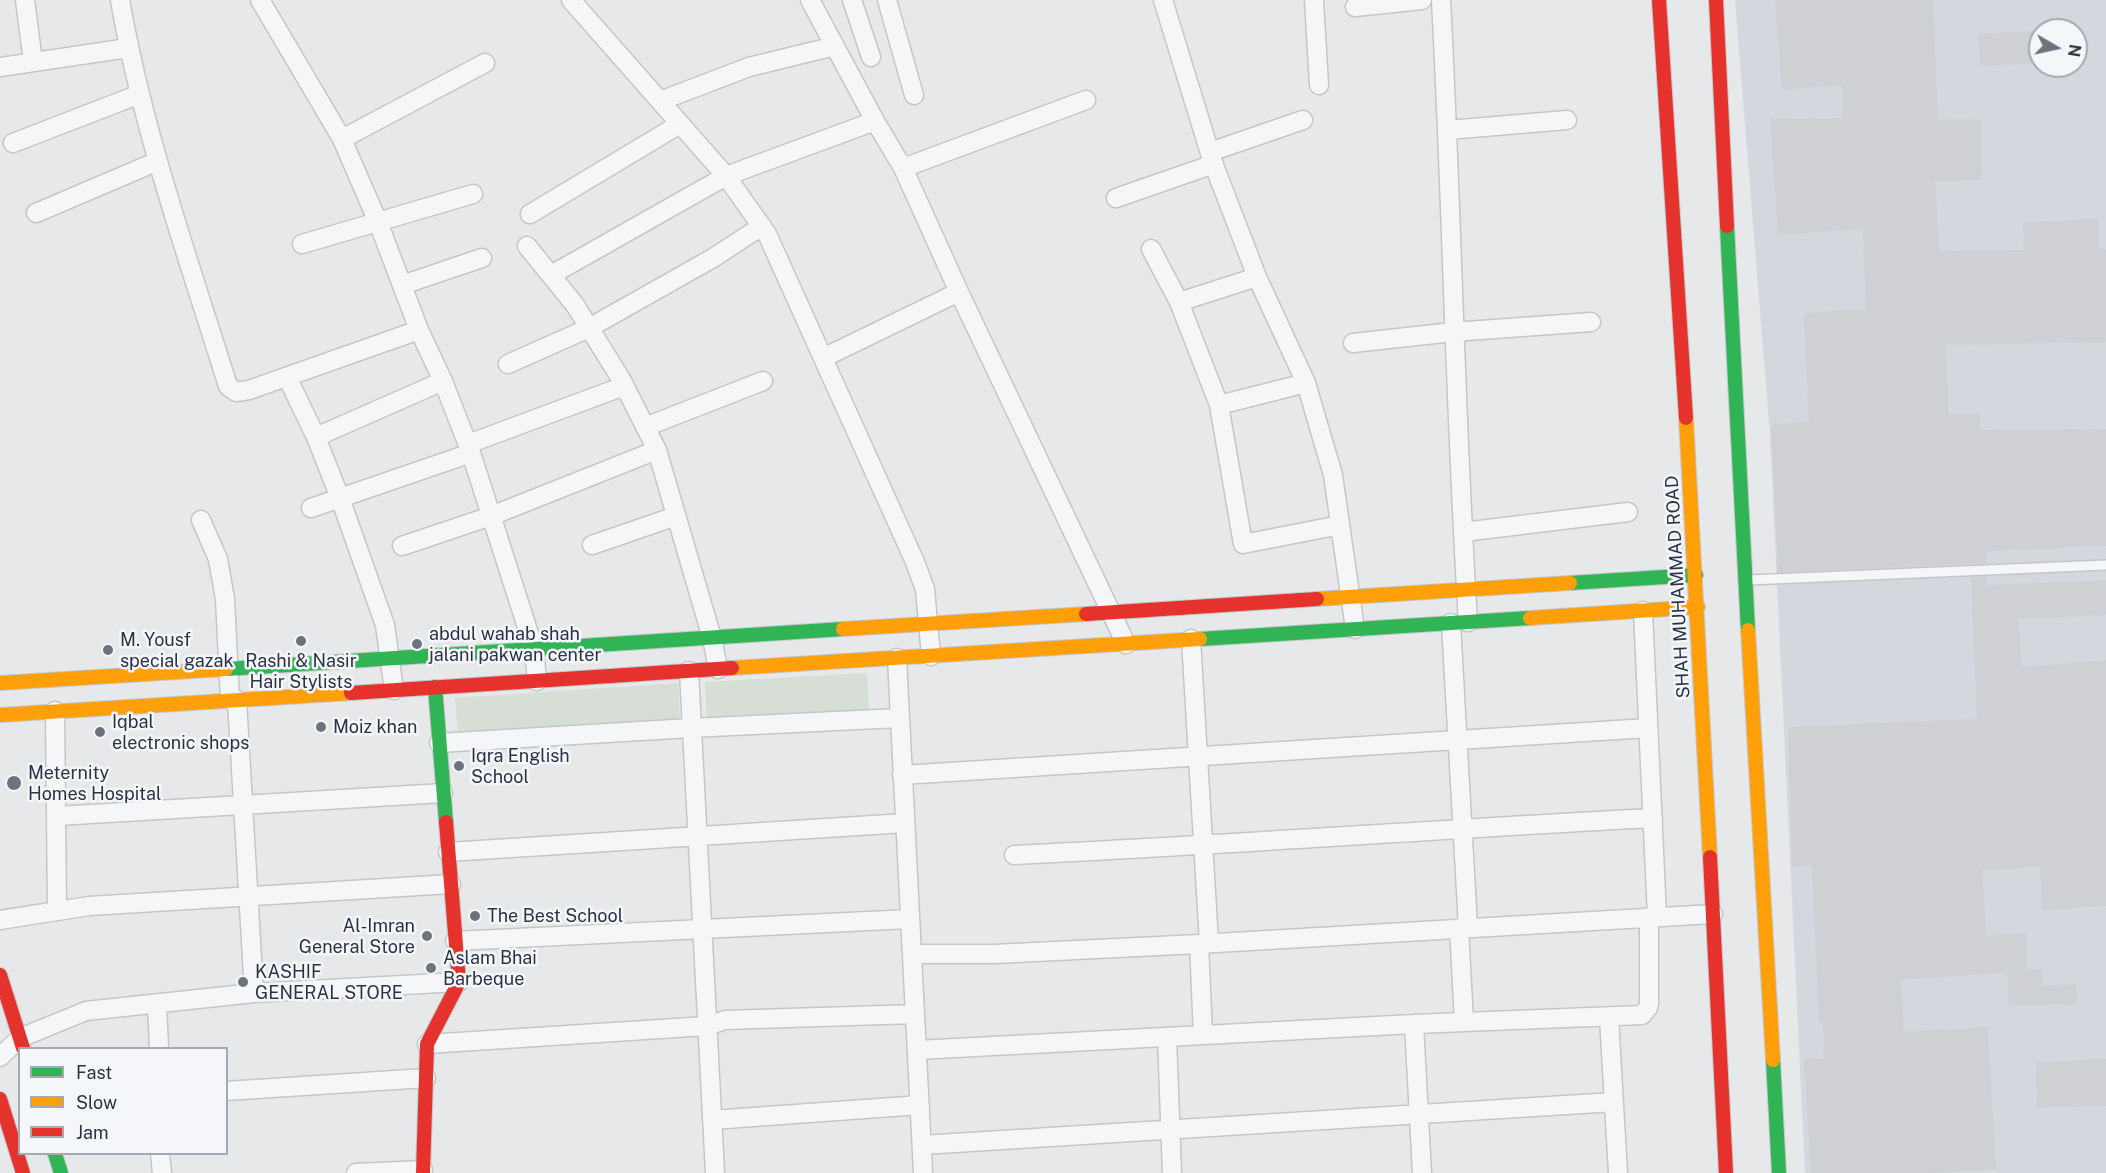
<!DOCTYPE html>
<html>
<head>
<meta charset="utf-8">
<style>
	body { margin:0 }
	#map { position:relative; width:2106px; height:1173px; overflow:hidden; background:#e6e8ea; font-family:"Public Sans",sans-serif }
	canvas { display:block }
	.legend { position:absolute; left:18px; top:1047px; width:210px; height:108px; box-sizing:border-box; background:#f4f6f9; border:2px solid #a4a8b1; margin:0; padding:8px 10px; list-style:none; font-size:18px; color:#2b3445 }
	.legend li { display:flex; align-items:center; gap:12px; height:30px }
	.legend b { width:30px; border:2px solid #a4a8b1 }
	.north { position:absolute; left:2028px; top:18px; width:60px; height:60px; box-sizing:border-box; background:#f4f6f9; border:2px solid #a4a8b1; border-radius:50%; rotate:99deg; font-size:16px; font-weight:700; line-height:24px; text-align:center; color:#2b3445 }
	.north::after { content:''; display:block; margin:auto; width:21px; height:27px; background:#6c737f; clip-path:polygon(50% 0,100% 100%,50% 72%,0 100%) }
</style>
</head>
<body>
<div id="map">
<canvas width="2106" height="1173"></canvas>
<ul class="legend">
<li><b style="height:8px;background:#30b455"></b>Fast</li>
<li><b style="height:8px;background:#ff9f0a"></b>Slow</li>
<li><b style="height:8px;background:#e5322d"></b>Jam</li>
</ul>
<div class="north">N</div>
</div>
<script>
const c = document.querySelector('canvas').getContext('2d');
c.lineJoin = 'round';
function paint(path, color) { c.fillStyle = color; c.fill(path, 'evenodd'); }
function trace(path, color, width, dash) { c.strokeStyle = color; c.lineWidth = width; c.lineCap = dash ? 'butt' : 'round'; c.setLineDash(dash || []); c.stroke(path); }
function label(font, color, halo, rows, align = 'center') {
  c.font = font + ' "Public Sans",sans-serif'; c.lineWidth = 5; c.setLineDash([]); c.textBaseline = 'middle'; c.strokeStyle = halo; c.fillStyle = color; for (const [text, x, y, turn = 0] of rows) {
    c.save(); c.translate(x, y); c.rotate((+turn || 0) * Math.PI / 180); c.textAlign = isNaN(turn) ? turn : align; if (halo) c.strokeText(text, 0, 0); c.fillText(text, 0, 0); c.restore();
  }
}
const built = new Path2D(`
	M 1735,0 L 2106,0 L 2106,1173 L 1805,1173 L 1770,435 ZM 2040,30 L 2076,30 L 2076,66 L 2040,66 Z`);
const green = new Path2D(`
	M 867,673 L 869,710 L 707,720 L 705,682 Z
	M 678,683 L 680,721 L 458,736 L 455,698 Z`);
const building = new Path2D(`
	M 1775,0 L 1933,0 L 1938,120 L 1981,119 L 1982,180 L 1935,181 L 1939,251 L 2024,250 L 2023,222 L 2098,219 L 2099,249 L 2106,249 L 2106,342 L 1945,345 L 1949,414 L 1980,413 L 1981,430 L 2106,429 L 2106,546 L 1986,551 L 1986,563 L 1778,572 L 1771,425 L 1809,422 L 1804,313 L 1866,309 L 1863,229 L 1778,235 L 1770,119 L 1843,118 L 1842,85 L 1782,90 Z
	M 2040,31 L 2040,63 L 1980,66 L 1978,34 Z
	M 1971,577 L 1987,577 L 1987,585 L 2106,580 L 2106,615 L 2018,619 L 2022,667 L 2106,660 L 2106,906 L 2042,910 L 2040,867 L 1982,870 L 1986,936 L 2026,932 L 2026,969 L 2042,969 L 2042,986 L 2076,984 L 2077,1004 L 2009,1005 L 2007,972 L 1901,980 L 1904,1032 L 1988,1027 L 1996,1169 L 1926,1173 L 1811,1173 L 1804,1058 L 1824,1059 L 1823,1023 L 1819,1023 L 1812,865 L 1792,868 L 1788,727 L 1977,719 Z
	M 2106,1059 L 2106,1106 L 2037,1108 L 2036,1062 Z`);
const lane = new Path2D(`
	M 1748,580 L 2106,565`);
const street = new Path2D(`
	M 25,0 L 33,62
	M 120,0 C 143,132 188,258 228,386 L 236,392 L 249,390 L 419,330
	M 260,0 L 342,139 L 378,222 L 419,330 L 443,381 L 471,453 L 534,649 L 537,681
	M 571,0 L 726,176 L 767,234 L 915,562 L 925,589 L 931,656
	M 810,0 L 875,121 L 903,168 L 959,292 L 1126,644
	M 852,0 L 871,57
	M 887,0 L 914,95
	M 1163,0 L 1212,160 L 1257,277 L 1306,383 L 1333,475 L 1355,629
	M 1314,0 L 1319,85
	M 1441,0 C 1452,207 1455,415 1468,622
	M 1355,7 L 1422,0
	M 0,67 L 128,48
	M 660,101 L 749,67 L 835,46
	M 1448,130 L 1567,120
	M 342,139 L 485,63
	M 13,143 L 140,94
	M 1210,152 L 1303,120
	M 903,168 L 1086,100
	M 1116,198 L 1214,164
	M 36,213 L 158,161
	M 530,214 L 680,124
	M 302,244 L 473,194
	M 527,246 L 575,305 L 621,379 L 657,450 L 712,638 L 718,669
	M 1151,249 L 1179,302 L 1219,405 L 1243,544 L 1340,525
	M 551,275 L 726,176 L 875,121
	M 402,285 L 482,258
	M 1179,302 L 1257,277
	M 1353,343 L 1453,332 L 1591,322
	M 823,358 L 959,292
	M 508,364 L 589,328 L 713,258 L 762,226
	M 287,377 L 316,437 L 340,498 L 385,625 L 394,690
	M 1219,405 L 1306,383
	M 645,427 L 763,381
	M 316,437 L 443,381
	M 468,444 L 624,386
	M 311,508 L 471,453
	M 201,520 L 218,559 L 225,599 L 230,700
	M 1463,532 L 1628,512
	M 592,545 L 676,516
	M 402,546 L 491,516 L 657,450
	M 1643,611 L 1657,917
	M 1451,623 L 1468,927
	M 1191,639 L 1209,943
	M 897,658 L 923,1173
	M 689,671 L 715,1173
	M 237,700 L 254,993
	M 55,711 L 57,910
	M 439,743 L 691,728 L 899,718
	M 902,775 L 1648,728
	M 57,816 L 443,793
	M 448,852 L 905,823
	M 1014,855 C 1227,845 1440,829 1653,818
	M 0,920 L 89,906 L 451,884
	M 1459,928 L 1464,1022
	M 455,941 L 910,919
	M 1199,944 L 1203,1035
	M 912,954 L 994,954 L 1199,944 L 1713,914
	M 157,1004 L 159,1048
	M 1609,1018 L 1618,1173
	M 1414,1024 L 1422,1173
	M 1167,1037 L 1172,1173
	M 427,1044 L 707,1026 L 725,1020 L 915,1014
	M 917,1050 L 1414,1024 L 1642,1015 L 1648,1008 L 1649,1003 L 1649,917
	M 0,1057 L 20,1038 L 86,1011 L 254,993 L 459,982
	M 226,1091 L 426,1078
	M 712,1120 L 920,1105
	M 922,1145 L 1614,1102
	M 160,1154 L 162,1173
	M 356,1173 L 423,1170`);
const fast = new Path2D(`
	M 1727,226 L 1748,630
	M 1570,583 L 1696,575
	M 1200,639 L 1530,618
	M 226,669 L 843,629
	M 435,687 L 446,822
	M 1773,1060 L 1779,1173
	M 55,1154 L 61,1173`);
const slow = new Path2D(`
	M 1686,418 L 1710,857
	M 1317,599 L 1570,583
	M 1530,618 L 1698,607
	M 843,629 L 1086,614
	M 1748,630 L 1773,1060
	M 732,668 L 1200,639
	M 0,683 L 226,669
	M 0,715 L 351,693`);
const jam = new Path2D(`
	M 1659,0 L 1686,418
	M 1716,0 L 1727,226
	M 1086,614 L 1317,599
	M 351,693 L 732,668
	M 1710,857 L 1726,1173
	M 0,975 L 23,1048
	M 0,1099 L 23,1173
	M 423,1173 L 427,1044 L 459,982 L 446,822`);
const markers = [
	[301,641,6,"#6c737f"],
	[417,644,6,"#6c737f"],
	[108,650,6,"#6c737f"],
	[321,727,6,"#6c737f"],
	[100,732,6,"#6c737f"],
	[459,766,6,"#6c737f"],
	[14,783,8,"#6c737f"],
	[475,916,6,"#6c737f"],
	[427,936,6,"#6c737f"],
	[431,968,6,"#6c737f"],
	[243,982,6,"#6c737f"]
];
const streetNames = [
	["SHAH MUHAMMAD ROAD",1678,587,-93]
];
const poiNames = [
	["abdul wahab shah",429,634],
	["jalani pakwan center",429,655],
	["M. Yousf",120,640],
	["special gazak",120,661],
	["Rashi & Nasir",301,661,"center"],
	["Hair Stylists",301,682,"center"],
	["Iqbal",112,722],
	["electronic shops",112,743],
	["Moiz khan",333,727],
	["Iqra English",471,756],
	["School",471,777],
	["Meternity",28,773],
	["Homes Hospital",28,794],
	["The Best School",487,916],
	["Al-Imran",415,926,"right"],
	["General Store",415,947,"right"],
	["Aslam Bhai",443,958],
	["Barbeque",443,979],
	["KASHIF",255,972],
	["GENERAL STORE",255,993]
];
paint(built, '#d4d7dd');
paint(green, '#d6ded6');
paint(building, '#ced0d3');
trace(lane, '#c4c6c8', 12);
trace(street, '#c4c6c8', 21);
trace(fast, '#c4c6c8', 16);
trace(slow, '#c4c6c8', 16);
trace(jam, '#c4c6c8', 16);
trace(lane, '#f5f6f7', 9);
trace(street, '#f5f6f7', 18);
trace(fast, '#30b455', 14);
trace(slow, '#ff9f0a', 14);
trace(jam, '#e5322d', 14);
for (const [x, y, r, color] of markers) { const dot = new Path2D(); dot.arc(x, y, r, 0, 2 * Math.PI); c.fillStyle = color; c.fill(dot); trace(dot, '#f4f6f9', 2); }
label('18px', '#2b3445', '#f4f6f9', streetNames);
label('18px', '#2b3445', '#f4f6f9', poiNames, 'left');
</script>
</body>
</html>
